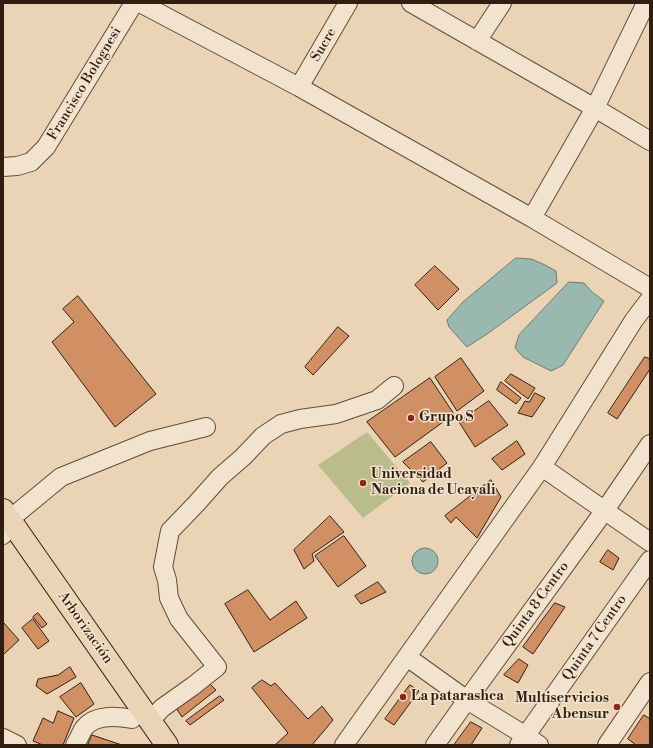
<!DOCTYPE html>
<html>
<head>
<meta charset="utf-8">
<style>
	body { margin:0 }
	#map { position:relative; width:653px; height:748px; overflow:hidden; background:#ebd4b5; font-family:"Libre Bodoni",serif }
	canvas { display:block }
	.frame { position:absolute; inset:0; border:4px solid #301f10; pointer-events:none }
</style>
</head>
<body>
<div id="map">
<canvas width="653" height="748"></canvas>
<div class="frame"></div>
</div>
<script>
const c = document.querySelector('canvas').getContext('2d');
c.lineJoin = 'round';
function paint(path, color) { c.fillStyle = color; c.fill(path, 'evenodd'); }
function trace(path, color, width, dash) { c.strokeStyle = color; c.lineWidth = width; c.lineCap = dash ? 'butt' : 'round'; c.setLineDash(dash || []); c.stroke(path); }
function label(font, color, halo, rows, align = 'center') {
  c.font = font + ' "Libre Bodoni",serif'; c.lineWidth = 3; c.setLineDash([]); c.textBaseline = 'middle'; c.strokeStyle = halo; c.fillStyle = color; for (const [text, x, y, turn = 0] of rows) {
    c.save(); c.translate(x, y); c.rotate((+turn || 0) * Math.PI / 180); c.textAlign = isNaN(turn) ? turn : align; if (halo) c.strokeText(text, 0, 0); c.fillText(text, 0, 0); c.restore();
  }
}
const green = new Path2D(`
	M 367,432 L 410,483 L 363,518 L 318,465 Z`);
const water = new Path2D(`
	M 516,258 L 531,259 L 543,264 L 556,271 L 557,283 L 487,334 L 467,347 L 449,327 L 447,320 L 463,302 Z
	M 569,282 L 584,283 L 592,292 L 604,301 L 563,365 L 551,371 L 523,357 L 515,348 L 519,335 Z
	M412 561a13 13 0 1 1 26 0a13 13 0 1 1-26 0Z`);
const building = new Path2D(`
	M 435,266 L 459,289 L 438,310 L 415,285 Z
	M 78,296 L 156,394 L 115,427 L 52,342 L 74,322 L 63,309 Z
	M 338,327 L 349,336 L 313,375 L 305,367 Z
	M 645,357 L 650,359 L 650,369 L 617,419 L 608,413 Z
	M 461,358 L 484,391 L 457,411 L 435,377 Z
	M 511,374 L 535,388 L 528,399 L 505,381 Z
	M 430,378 L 454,414 L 395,457 L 367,422 Z
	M 501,382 L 521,398 L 516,404 L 497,390 Z
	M 535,393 L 545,398 L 532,417 L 518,413 L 525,401 L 529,402 Z
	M 489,401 L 508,425 L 475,447 L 459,422 Z
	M 517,441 L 525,454 L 502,470 L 492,459 Z
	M 431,442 L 447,463 L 423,482 L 403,462 Z
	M 491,480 L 501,497 L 477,538 L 456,517 L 451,523 L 445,516 Z
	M 330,516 L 344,532 L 312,554 L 314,561 L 304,569 L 294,550 Z
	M 344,536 L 366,566 L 338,587 L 315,556 Z
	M 608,550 L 619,558 L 613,570 L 600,562 Z
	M 378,582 L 386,592 L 361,604 L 355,596 Z
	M 248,590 L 270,620 L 296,601 L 307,618 L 254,652 L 225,604 Z
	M 555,603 L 565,607 L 533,654 L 523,647 Z
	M 38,613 L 47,624 L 42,628 L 33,617 Z
	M 33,619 L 49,641 L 38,649 L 22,628 Z
	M 3,622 L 19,640 L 3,655 Z
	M 519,659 L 528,665 L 518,683 L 504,675 Z
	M 70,667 L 76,677 L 47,694 L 36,686 L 38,679 L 58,675 Z
	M 262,680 L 271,686 L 275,683 L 308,719 L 322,706 L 333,720 L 312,745 L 275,745 L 288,733 L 252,688 Z
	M 81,683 L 94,704 L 76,717 L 60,697 Z
	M 210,684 L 216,690 L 182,717 L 176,708 Z
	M 410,685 L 419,691 L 394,725 L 385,719 Z
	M 220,696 L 224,700 L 190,725 L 186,721 Z
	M 58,711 L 74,718 L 63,745 L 43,745 L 33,741 L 43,718 L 53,723 Z
	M 644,715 L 650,719 L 650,745 L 636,745 L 628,739 Z
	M 471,722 L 482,728 L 471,745 L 454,745 Z
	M 92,735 L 122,745 L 88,745 Z`);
const minor = new Path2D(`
	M 140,3 L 299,87 L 532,218
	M 411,3 L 595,108 L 650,141
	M 646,3 L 595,108 L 532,218 L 650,288
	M 477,41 L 502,3
	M 299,87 L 348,3
	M 3,167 L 17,166 L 31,162 L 46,147 L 134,3
	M 542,467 L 650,542
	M 3,535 L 10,519 L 61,477 L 150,441 L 206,427
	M 407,657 L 467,700 L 526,736 L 539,745
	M 150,721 L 162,708 L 193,686 L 217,667 L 179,619 L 169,598 L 167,580 L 163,567 L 170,531 L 196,504 L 220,477 L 243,457 L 263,436 L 281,424 L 300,419 L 336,414 L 377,400 L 394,386
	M 3,738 L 17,745
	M 75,745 C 78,740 81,733 84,728 C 95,714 116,716 132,719
	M 344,745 L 542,467 L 634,320 L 650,299
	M 435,745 L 467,700 L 605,510 L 650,444
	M 519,745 L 650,560
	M 607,745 L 650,682`);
const major = new Path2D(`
	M 3,510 L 167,745`);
const markers = [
	[411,418,4,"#8f2418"],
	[363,483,4,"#8f2418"],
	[403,697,4,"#8f2418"],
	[617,707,4,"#8f2418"]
];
const streetNames = [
	["Sucre",324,45,-60],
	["Francisco Bolognesi",85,84,-59],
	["Quinta 8 Centro",536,605,-54],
	["Arborización",85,628,55],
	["Quinta 7 Centro",595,638,-55]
];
const poiNames = [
	["Grupo S",419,418],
	["Universidad",371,475],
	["Naciona de Ucayali",371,491],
	["La patarashca",411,697],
	["Multiservicios",609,699,"right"],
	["Abensur",609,715,"right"]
];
paint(green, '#bbbc8b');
paint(water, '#98b8b0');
trace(water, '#6e7b70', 1);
paint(building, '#d18f64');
trace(building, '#301f10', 1);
trace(minor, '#5f4c39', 20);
trace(major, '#301f10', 24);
trace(minor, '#f2e3cf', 18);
trace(major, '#ebd4b5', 22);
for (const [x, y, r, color] of markers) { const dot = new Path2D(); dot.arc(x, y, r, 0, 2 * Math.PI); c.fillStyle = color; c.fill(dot); trace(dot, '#f2e3cf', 1.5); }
label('14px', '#301f10', '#f2e3cf', streetNames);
label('bold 14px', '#301f10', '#f2e3cf', poiNames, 'left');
</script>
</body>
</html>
